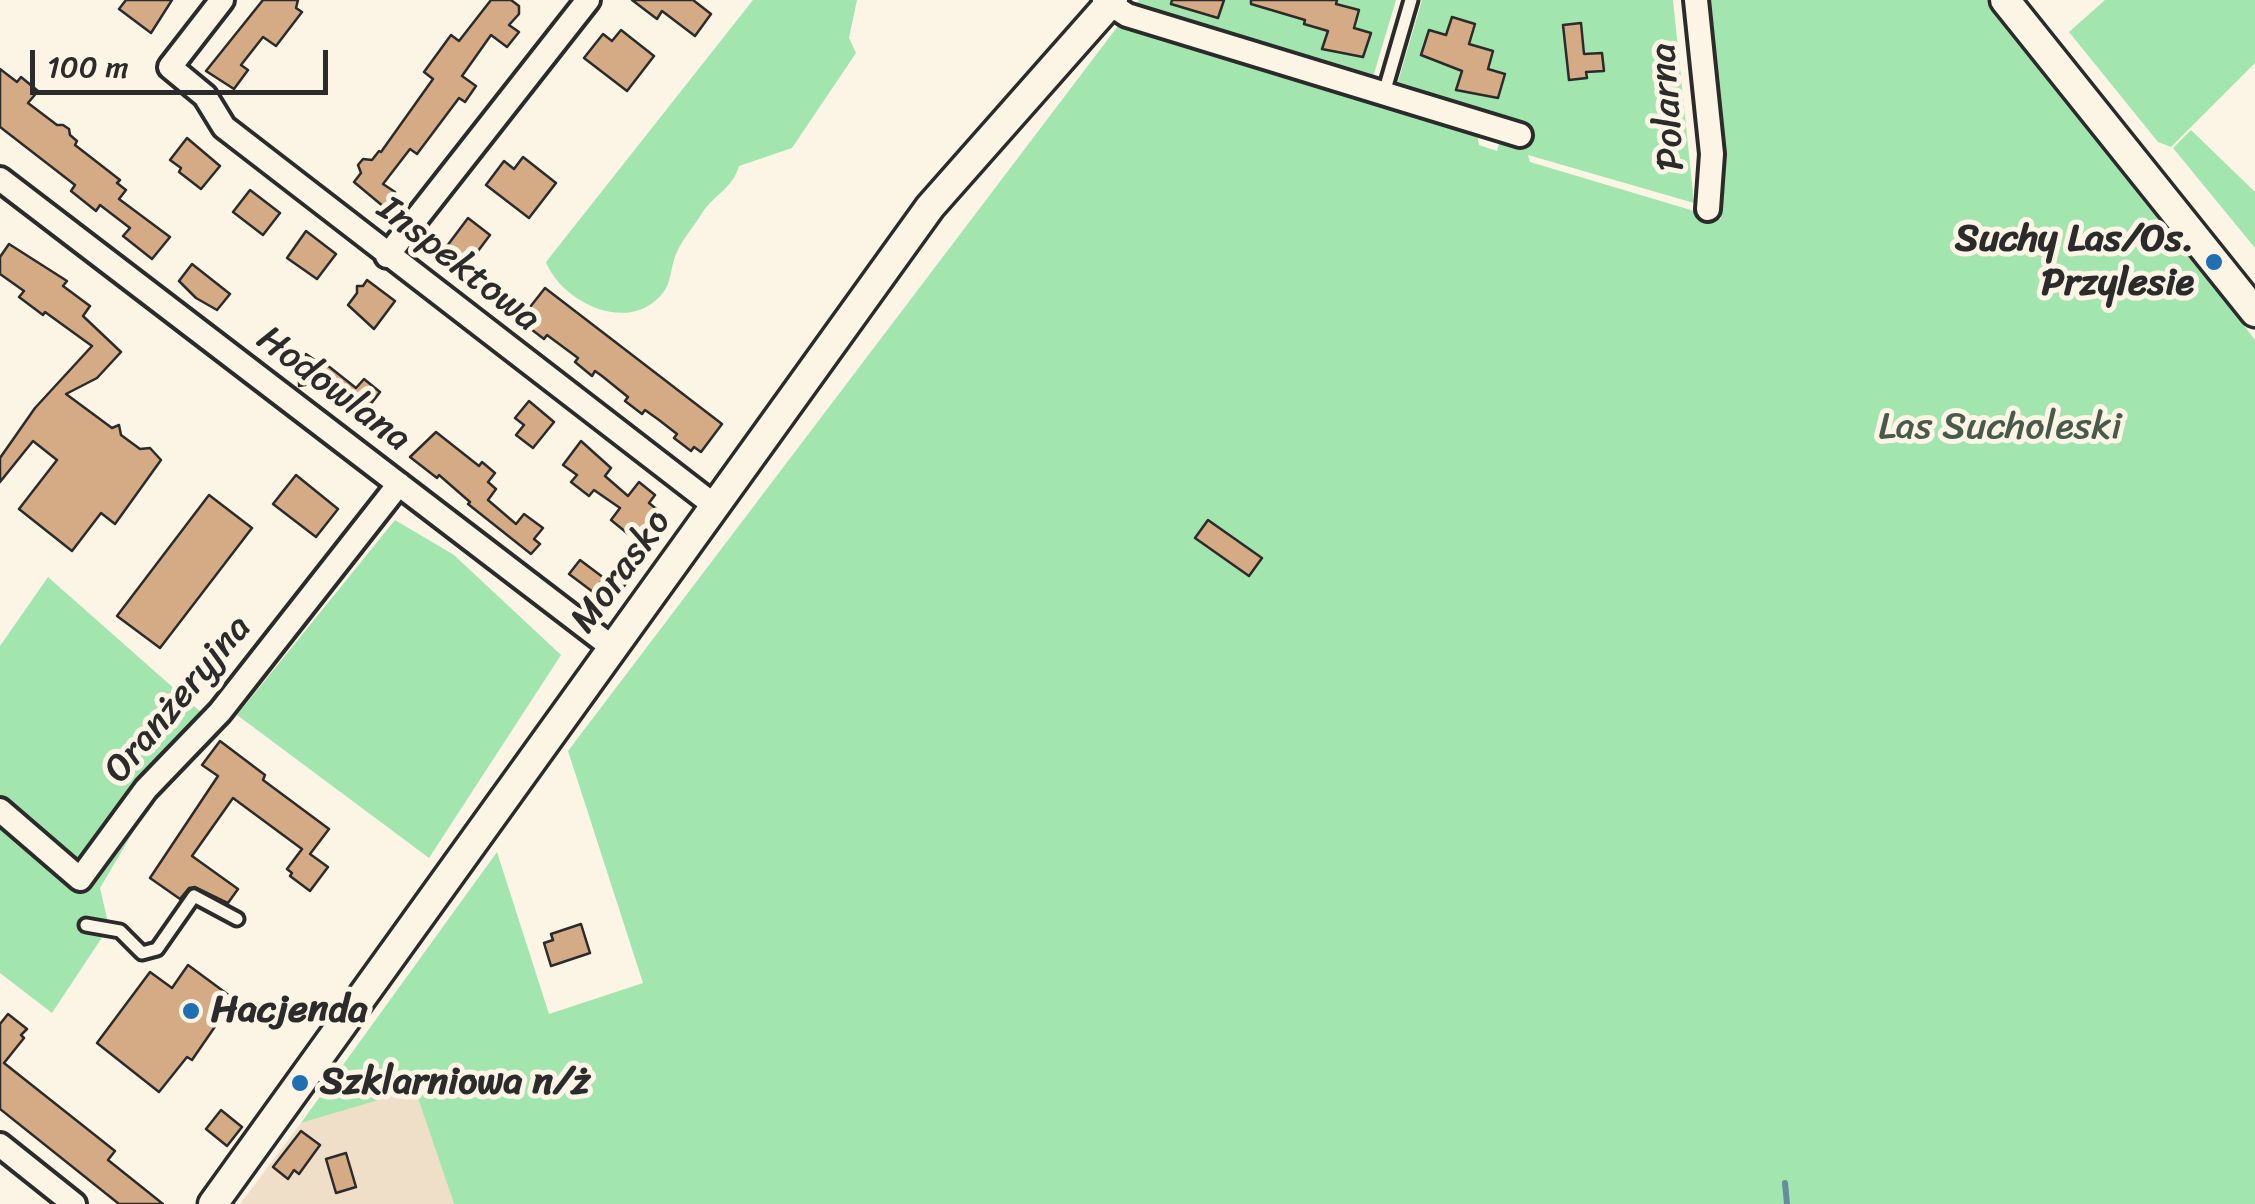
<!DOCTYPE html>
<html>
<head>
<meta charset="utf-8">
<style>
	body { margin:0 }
	#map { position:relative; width:2255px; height:1204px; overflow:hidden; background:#fcf5e5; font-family:Sriracha,sans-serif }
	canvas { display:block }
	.scale { position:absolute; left:30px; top:50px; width:298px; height:45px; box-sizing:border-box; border:5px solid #2b2b2b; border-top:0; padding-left:12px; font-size:30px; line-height:35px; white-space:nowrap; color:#2b2b2b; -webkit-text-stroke:8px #fcf5e5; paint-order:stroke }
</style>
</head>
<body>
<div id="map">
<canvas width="2255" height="1204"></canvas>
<div class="scale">100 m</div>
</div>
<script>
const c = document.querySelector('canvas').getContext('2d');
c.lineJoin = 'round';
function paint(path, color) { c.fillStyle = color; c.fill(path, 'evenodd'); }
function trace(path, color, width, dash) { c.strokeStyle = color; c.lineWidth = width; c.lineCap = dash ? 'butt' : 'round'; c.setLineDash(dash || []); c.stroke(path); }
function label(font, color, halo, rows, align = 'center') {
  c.font = font + ' Sriracha,sans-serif'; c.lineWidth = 10; c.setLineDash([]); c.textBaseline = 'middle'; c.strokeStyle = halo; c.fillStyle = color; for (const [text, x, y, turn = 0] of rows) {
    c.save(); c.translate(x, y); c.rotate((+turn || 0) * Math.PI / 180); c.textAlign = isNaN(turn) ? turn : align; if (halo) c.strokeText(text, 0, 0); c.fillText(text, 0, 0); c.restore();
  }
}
const built = new Path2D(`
	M 415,1088 L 454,1204 L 240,1204 L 301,1123 Z`);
const green = new Path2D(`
	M 753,0 L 857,0 L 849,38 L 856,53 L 792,148 L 739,166 C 733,188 714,195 702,213 C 694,227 678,244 674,260 C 669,277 671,288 655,301 C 620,331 560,299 546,262 Z
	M 1139,0 L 1396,0 L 1373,77 L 1134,6 Z
	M 1422,0 L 1673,0 L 1694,203 L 1528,155 L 1530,162 L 1721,219 L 1699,0 L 1992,0 L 2048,67 L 2255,340 L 2255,1204 L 454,1204 L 415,1089 L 301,1123 L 497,852 L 549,1014 L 643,983 L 568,751 L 1121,22 L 1476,129 L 1479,145 L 1497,151 L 1501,136 L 1527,144 L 1525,121 L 1397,85 Z
	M 2105,0 L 2255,0 L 2255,63 L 2171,147 L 2158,142 L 2069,32 Z
	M 2191,130 L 2255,192 L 2255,248 L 2173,148 Z
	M 395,520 L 454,555 L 561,655 L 429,858 L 237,715 Z
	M 48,577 L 203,714 L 100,888 L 109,927 L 52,1013 L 0,973 L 0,646 Z`);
const stream = new Path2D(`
	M 1785,1183 L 1787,1204`);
const building = new Path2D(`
	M 126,0 L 172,0 L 151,33 L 119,9 Z
	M 263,0 L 298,0 L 296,8 L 302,12 L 276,46 L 263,37 L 241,65 L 248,70 L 234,89 L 206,71 Z
	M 491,0 L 511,0 L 519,6 L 519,14 L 509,25 L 519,32 L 507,47 L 491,35 L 462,76 L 476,86 L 465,102 L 459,98 L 417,154 L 410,149 L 383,184 L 395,192 L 384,207 L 354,182 L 361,173 L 358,165 L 363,159 L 372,160 L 379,151 L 381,152 L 433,79 L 424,72 L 451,35 L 459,41 Z
	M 632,0 L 693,0 L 711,14 L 695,36 L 662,11 L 657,19 Z
	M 1172,0 L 1224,0 L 1218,18 L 1171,4 Z
	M 1251,0 L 1337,0 L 1336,4 L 1359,10 L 1354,28 L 1371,33 L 1363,57 L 1322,49 L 1328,31 L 1304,24 L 1305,20 L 1251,4 Z
	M 1452,17 L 1475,24 L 1469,44 L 1493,51 L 1488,69 L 1505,74 L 1498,98 L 1456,90 L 1462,71 L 1421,55 L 1429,30 L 1446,35 Z
	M 1581,23 L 1584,54 L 1602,53 L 1604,71 L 1586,72 L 1587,78 L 1569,80 L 1563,25 Z
	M 621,30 L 654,56 L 627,91 L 584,58 L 603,34 L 612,41 Z
	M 0,69 L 17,82 L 21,77 L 38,91 L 28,103 L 57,125 L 63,125 L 69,129 L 70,135 L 77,141 L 75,145 L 120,180 L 117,183 L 126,190 L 119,199 L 170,237 L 152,259 L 123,236 L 130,228 L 100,205 L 96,211 L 71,191 L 75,185 L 0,127 Z
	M 187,138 L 220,166 L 201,189 L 179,172 L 181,168 L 170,160 Z
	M 523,157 L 556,183 L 529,218 L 486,185 L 504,161 L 514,169 Z
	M 250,190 L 280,213 L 263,235 L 233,212 Z
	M 468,218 L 490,235 L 466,267 L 444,250 Z
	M 306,231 L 336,254 L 317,279 L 287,258 Z
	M 9,244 L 67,281 L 63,286 L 90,306 L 83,316 L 121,352 L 97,378 L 66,394 L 112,428 L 119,425 L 121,435 L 140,449 L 150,448 L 161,460 L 115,524 L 101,513 L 72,551 L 19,509 L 57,460 L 33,441 L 0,482 L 0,458 L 35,408 L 92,346 L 45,312 L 43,315 L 19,297 L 24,291 L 0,274 L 0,257 Z
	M 192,264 L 230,294 L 217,310 L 196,298 L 179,281 Z
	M 367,280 L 395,301 L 374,329 L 348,305 L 357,293 L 357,286 L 363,286 Z
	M 545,288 L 722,424 L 701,452 L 694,447 L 691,451 L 674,438 L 677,434 L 659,420 L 645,410 L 642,414 L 625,401 L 628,397 L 602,376 L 595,371 L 592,376 L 575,362 L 578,358 L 547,335 L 544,339 L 527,326 L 530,322 L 523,316 Z
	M 306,354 L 325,367 L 327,365 L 356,388 L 364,379 L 380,392 L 360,418 L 327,392 L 324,395 L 311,384 L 299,386 L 299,379 L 292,373 Z
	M 529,401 L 554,422 L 533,448 L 516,435 L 524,425 L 515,418 Z
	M 436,432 L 479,466 L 482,462 L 495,473 L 488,482 L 496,489 L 488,500 L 516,524 L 524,514 L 543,528 L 534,539 L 540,544 L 531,554 L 468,504 L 470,502 L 439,475 L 437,478 L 410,457 Z
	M 581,441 L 611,468 L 605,476 L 628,496 L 639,482 L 655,495 L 649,503 L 664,515 L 643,542 L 652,548 L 622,589 L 610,581 L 638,542 L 611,520 L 620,508 L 594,490 L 589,496 L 571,482 L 577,475 L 563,465 Z
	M 296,475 L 338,509 L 316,537 L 273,504 Z
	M 209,495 L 252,528 L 160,648 L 117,616 Z
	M 1208,520 L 1262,558 L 1249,576 L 1195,538 Z
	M 580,560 L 604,578 L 593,592 L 569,574 Z
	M 220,741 L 265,775 L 263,780 L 329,829 L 310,854 L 328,867 L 310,891 L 290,876 L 292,873 L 287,869 L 302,849 L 233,798 L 192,856 L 238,889 L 228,903 L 195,887 L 189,888 L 180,899 L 150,878 L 218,776 L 202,765 Z
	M 581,924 L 590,953 L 551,966 L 544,943 L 553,940 L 551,934 Z
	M 188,965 L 234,999 L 192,1060 L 187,1057 L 159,1092 L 97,1043 L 150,972 L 172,988 Z
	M 8,1014 L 27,1029 L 21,1035 L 24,1038 L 4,1063 L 115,1151 L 108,1160 L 163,1204 L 119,1204 L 0,1109 L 0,1024 Z
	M 221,1110 L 242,1127 L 227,1146 L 206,1129 Z
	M 301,1131 L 320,1145 L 299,1174 L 294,1170 L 288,1179 L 273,1167 Z
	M 346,1153 L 356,1187 L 336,1193 L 326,1159 Z`);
const service = new Path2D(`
	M 1384,93 L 1411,0
	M 86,925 L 120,931 L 142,953 L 157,949 L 194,896 L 237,919`);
const minor = new Path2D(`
	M 222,0 L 170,67 L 205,96 L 224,127 L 715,506
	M 1104,0 L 1127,15 L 1520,135
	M 1696,0 L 1712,154 L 1708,209
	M 0,179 L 613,648
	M 387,256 L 588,0
	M 0,810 L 80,879 L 146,789 L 220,712 L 399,484
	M 0,1145 L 74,1204`);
const tertiary = new Path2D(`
	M 2005,0 L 2255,312
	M 213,1204 L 930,207 L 1113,0`);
const markers = [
	[2214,262,10,"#1f6fb2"],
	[191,1011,10,"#1f6fb2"],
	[300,1083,10,"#1f6fb2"]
];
const streetNames = [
	["Polarna",1669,107,-94],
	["Inspektowa",458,265,38],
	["Hodowlana",333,390,37],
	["Morasko",622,572,-54],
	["Oranżeryjna",179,700,-50]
];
const poiNames = [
	["Suchy Las/Os.",2194,240,"right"],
	["Przylesie",2194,284,"right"],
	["Hacjenda",211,1011],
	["Szklarniowa n/ż",320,1083]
];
const parkNames = [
	["Las Sucholeski",2000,428]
];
paint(built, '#f0dfc8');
paint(green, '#a3e5ae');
trace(stream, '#638e9e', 6);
paint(building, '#d4ab85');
trace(building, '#2b2b2b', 2.5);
trace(service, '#2b2b2b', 19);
trace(minor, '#2b2b2b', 30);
trace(tertiary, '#2b2b2b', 35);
trace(service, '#fcf5e5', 11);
trace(minor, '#fcf5e5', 22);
trace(tertiary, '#fcf5e5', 28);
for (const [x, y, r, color] of markers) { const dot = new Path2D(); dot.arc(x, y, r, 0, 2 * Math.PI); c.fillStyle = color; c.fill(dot); trace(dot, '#fcf5e5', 4); }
label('38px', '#2b2b2b', '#fcf5e5', streetNames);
label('bold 38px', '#2b2b2b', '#fcf5e5', poiNames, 'left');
label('38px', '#495a4c', '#fcf5e5', parkNames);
</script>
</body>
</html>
